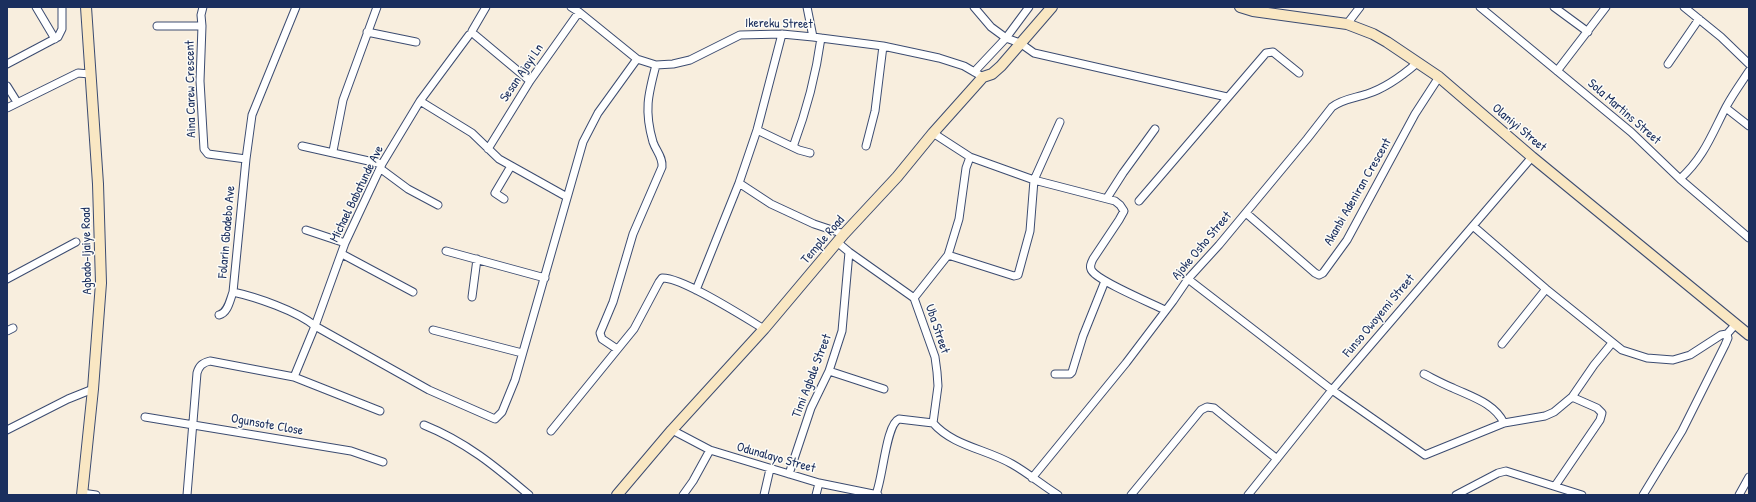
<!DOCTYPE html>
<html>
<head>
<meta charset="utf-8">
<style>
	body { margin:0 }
	#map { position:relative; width:1756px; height:502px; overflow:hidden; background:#f8eede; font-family:"Patrick Hand",sans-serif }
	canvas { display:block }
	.frame { position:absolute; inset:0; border:8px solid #1b2f5e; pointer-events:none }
</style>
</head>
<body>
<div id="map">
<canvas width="1756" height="502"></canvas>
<div class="frame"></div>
</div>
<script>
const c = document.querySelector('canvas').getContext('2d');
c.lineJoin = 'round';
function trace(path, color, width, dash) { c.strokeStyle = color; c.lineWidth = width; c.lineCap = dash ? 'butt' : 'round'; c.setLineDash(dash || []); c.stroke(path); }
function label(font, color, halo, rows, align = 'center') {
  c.font = font + ' "Patrick Hand",sans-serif'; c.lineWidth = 3; c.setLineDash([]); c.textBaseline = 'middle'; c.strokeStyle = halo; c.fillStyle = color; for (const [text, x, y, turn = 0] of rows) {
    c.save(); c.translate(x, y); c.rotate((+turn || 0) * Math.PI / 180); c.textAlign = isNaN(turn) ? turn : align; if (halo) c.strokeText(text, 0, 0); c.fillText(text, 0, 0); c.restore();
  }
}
const street = new Path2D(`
	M 36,7 L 55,39
	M 203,7 L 201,15 L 202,26 L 200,81 L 204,149 L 208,154 L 246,159
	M 296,7 L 252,115 L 246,159 L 233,292 C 256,297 297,311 315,326 L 429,390 L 495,419 L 502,412 L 515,380 L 583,142 L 598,113 L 637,59
	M 571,7 L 579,12 L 637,59 L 656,65 L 673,64 L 690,60 L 740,35 L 782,34 L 813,37 L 883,46 L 939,58 L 964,66 L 983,77
	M 807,7 L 813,37
	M 974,7 L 991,27 L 1006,38 L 1020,43 L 1034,53 L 1227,97
	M 1480,7 L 1631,132 L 1680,179 L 1749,238
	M 1554,7 L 1588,32
	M 1684,7 L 1721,37 L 1749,64
	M 1347,24 L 1360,7
	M 157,26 L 202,26
	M 472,31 L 486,7
	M 367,32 L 416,42
	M 475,35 L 530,81
	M 7,64 L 58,37 L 62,29 L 62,7
	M 1668,64 L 1699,19
	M 1557,71 L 1606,7
	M 974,72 L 1006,38 L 1029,7
	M 7,86 L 17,102
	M 420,101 L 472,133 L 499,159 L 567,197
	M 7,108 L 78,73 L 90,74
	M 1726,108 L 1749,126
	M 757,130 L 799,150 L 810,153
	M 933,133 L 970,157 L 1034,180 L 1115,201 L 1120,205 L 1124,211 L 1119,220 L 1093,259 C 1091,263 1089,267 1092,271 C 1100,282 1151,303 1165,310
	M 302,146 L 382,164
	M 866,146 L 875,111 L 883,46
	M 793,147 C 806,112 816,75 821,38
	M 488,149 L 530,81 L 579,12
	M 333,151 L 343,100 L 377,7
	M 381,169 L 408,189 L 438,205
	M 1680,179 C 1704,157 1711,136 1726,107 C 1733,94 1741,83 1749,71
	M 739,183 L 771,204 L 814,224 L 844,234
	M 1107,198 L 1123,173 L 1155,129
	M 504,199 L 495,193 L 511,166
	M 1139,201 L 1266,53 L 1273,52 L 1299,73
	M 1246,213 L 1315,273 L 1319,275 L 1323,273 L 1347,240 L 1415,114 L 1439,77
	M 1473,226 L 1546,289 L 1622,350 L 1647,358 L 1673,360 L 1690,355 L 1721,335 L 1727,334
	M 306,230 L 345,243
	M 446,251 L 545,278
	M 849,252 L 914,298 L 935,357 L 937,372 L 938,386 L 933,423
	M 342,254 L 413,292
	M 948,255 L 1014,276 L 1018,275 L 1030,231 L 1034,180 L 1060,122
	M 7,279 L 76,242
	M 1188,279 L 1332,390 L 1425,455 L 1504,423 L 1545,416 L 1554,412 L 1572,397 L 1594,365 L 1612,343
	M 696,290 L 739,183 L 757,130 L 782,34
	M 472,297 L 477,259
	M 914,298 L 948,255 L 959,219 L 966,168 L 970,157
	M 219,315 C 228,313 230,300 233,292
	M 433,330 L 522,353
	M 7,331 L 13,328
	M 1502,344 L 1546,289
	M 617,349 L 602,339 L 600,333 L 613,302 L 633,234 L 662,167 C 663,157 656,151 653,142 C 644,111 648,95 656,65
	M 829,371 L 884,389
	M 1055,374 L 1070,374 L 1072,372 L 1083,336 L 1105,281
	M 1424,374 C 1434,379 1443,384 1453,388 C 1472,397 1494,403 1504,423
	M 294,377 L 315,326 L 345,243 L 382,164 L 420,101 L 469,35
	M 145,417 L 351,451 L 383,462
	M 424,425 C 466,442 495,466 529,495
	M 7,430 L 68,399 L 93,389
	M 672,430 L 710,450 L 819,483 L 878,495
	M 551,431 L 634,329 L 659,282 L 662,278 C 682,277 744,317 764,329
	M 789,474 L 811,408 L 829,371 L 842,331 L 849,252 L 837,242
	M 1032,478 L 1126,363 L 1173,301 L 1188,279 L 1219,245 L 1307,139 L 1332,107 C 1342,99 1355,98 1367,94 C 1386,88 1402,76 1417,63
	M 1555,486 L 1600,420 L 1602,413 L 1597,408 L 1572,397
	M 82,493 L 96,495
	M 876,494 C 883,478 886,424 899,419 L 933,423 C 953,446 986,449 1012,464 C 1028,473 1042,485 1058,495
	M 187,495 L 197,373 C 199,366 202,363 210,361 L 294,377 L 380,411
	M 683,495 L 693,481 L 710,450
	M 764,495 L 770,469
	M 816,495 L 819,483
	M 1131,495 L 1201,410 L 1207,407 L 1214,408 L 1277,459
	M 1248,495 L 1332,390 L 1532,157
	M 1456,495 L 1498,473 L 1506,471 L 1582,495
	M 1643,495 L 1682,431 L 1725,345 L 1728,338 L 1727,334 L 1736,324
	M 1739,495 L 1749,477`);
const secondary = new Path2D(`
	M 1240,7 L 1253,11 L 1347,24 L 1373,34 L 1387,42 L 1439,77 L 1532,157 L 1749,335
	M 82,495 L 93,389 L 101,283 L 98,184 L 86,7
	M 617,495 L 672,430 L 764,329 L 844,234 L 897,177 L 933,133 L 983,77 L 992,74 L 1001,66 L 1052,7`);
const streetNames = [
	["Ikereku Street",779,24,1],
	["Sesan Ajayi Ln",522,73,-56],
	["Aina Carew Crescent",191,89,-91],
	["Sola Martins Street",1624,112,41],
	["Olaniyi Street",1519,128,40],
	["Akanbi Adeniran Crescent",1358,192,-60],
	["Michael Babatunde Ave",357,194,-64],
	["Folarin Gbadebo Ave",227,232,-85],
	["Temple Road",823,240,-49],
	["Ajoke Osho Street",1202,246,-50],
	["Agbado-Ijaiye Road",87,251,-91],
	["Funso Owoyemi Street",1379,316,-50],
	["Uba Street",937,329,71],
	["Timi Agbale Street",812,376,-69],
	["Ogunsote Close",267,425,10],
	["Odunalayo Street",776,458,16]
];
trace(street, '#3c4c71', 9);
trace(secondary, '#3c4c71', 12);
trace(street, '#fff', 7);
trace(secondary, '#f9e7c3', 10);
label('13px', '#1b2f5e', '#fdfcf7', streetNames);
</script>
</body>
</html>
